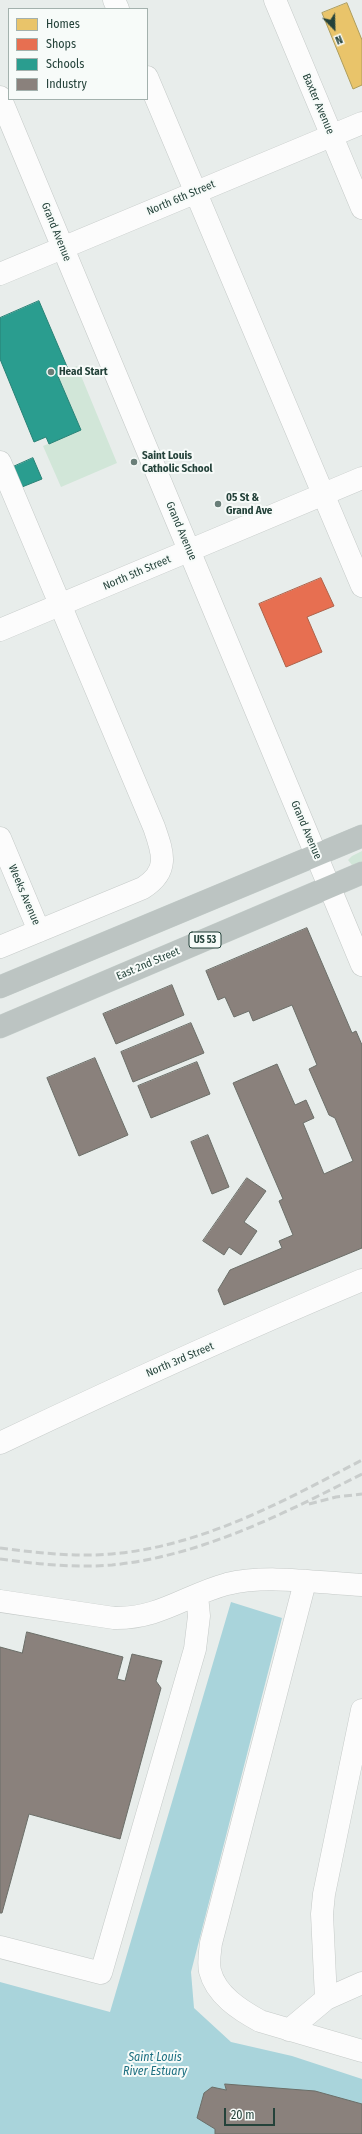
<!DOCTYPE html>
<html>
<head>
<meta charset="utf-8">
<style>
	body { margin:0 }
	#map { position:relative; width:362px; height:2134px; overflow:hidden; background:#e8edeb; font-family:"Fira Sans Condensed",sans-serif }
	canvas { display:block }
	.legend { position:absolute; left:8px; top:8px; width:140px; height:92px; box-sizing:border-box; background:#f7fbf9; border:1px solid #a3b1ad; margin:0; padding:5px 7px; list-style:none; font-size:12px; color:#24423a }
	.legend li { display:flex; align-items:center; gap:8px; height:20px }
	.legend b { width:20px; border:1px solid #a3b1ad }
	.north { position:absolute; left:314px; top:8px; width:40px; height:40px; -webkit-text-stroke:3px #f7fbf9; paint-order:stroke; rotate:157deg; font-size:11px; font-weight:700; line-height:16px; text-align:center; color:#24423a }
	.north::after { content:''; display:block; margin:auto; width:14px; height:18px; background:#24423a; clip-path:polygon(50% 0,100% 100%,50% 72%,0 100%) }
	.scale { position:absolute; left:224px; top:2108px; width:51px; height:18px; box-sizing:border-box; border:2px solid #24423a; border-top:0; padding-left:5px; font-size:12px; line-height:14px; white-space:nowrap; color:#24423a; -webkit-text-stroke:3px #f7fbf9; paint-order:stroke }
</style>
</head>
<body>
<div id="map">
<canvas width="362" height="2134"></canvas>
<ul class="legend">
<li><b style="height:11px;background:#e9c46a"></b>Homes</li>
<li><b style="height:11px;background:#e76f51"></b>Shops</li>
<li><b style="height:11px;background:#2a9d8f"></b>Schools</li>
<li><b style="height:11px;background:#8a817c"></b>Industry</li>
</ul>
<div class="north">N</div>
<div class="scale">20 m</div>
</div>
<script>
const c = document.querySelector('canvas').getContext('2d');
c.lineJoin = 'round';
function paint(path, color) { c.fillStyle = color; c.fill(path, 'evenodd'); }
function trace(path, color, width, dash) { c.strokeStyle = color; c.lineWidth = width; c.lineCap = dash ? 'butt' : 'round'; c.setLineDash(dash || []); c.stroke(path); }
function label(font, color, halo, rows, align = 'center') {
  c.font = font + ' "Fira Sans Condensed",sans-serif'; c.lineWidth = 4; c.setLineDash([]); c.textBaseline = 'middle'; c.strokeStyle = halo; c.fillStyle = color; for (const [text, x, y, turn = 0] of rows) {
    c.save(); c.translate(x, y); c.rotate((+turn || 0) * Math.PI / 180); c.textAlign = isNaN(turn) ? turn : align; if (halo) c.strokeText(text, 0, 0); c.fillText(text, 0, 0); c.restore();
  }
}
const green = new Path2D(`
	M 77,366 L 117,463 L 61,487 L 43,446 L 81,430 L 57,374 Z
	M 362,851 L 362,863 L 352,865 L 348,860 L 352,856 Z`);
const water = new Path2D(`
	M 231,1602 L 282,1618 L 191,1972 L 194,2008 L 231,2042 L 292,2056 L 362,2079 L 362,2134 L 0,2134 L 0,1982 L 110,2012 Z`);
const homes = new Path2D(`
	M 347,3 L 362,40 L 362,85 L 353,89 L 322,13 Z`);
const shops = new Path2D(`
	M 321,578 L 334,606 L 307,617 L 322,652 L 286,667 L 259,604 Z`);
const schools = new Path2D(`
	M 39,301 L 68,369 L 57,374 L 81,430 L 49,444 L 46,437 L 34,442 L 0,359 L 0,318 Z
	M 33,458 L 42,479 L 22,487 L 13,467 Z`);
const industry = new Path2D(`
	M 307,928 L 352,1033 L 356,1031 L 362,1045 L 362,1248 L 224,1305 L 218,1290 L 230,1270 L 282,1248 L 279,1241 L 293,1235 L 279,1201 L 283,1199 L 233,1083 L 277,1064 L 295,1105 L 306,1100 L 314,1118 L 303,1123 L 324,1174 L 353,1161 L 335,1118 L 329,1115 L 309,1069 L 317,1065 L 292,1005 L 253,1021 L 249,1011 L 234,1017 L 225,997 L 218,1000 L 206,971 Z
	M 172,985 L 184,1015 L 116,1044 L 103,1014 Z
	M 191,1023 L 204,1053 L 133,1082 L 121,1052 Z
	M 95,1058 L 128,1135 L 79,1156 L 47,1078 Z
	M 197,1062 L 210,1094 L 151,1118 L 138,1086 Z
	M 208,1135 L 229,1187 L 212,1194 L 191,1142 Z
	M 247,1178 L 266,1191 L 244,1222 L 257,1231 L 241,1255 L 229,1247 L 224,1255 L 203,1241 Z
	M 27,1632 L 123,1657 L 117,1679 L 125,1681 L 132,1654 L 162,1661 L 156,1681 L 161,1688 L 120,1839 L 29,1814 L 2,1913 L 0,1913 L 0,1647 L 22,1653 Z
	M 225,2084 L 315,2091 L 362,2104 L 362,2134 L 215,2134 L 215,2129 L 197,2118 L 204,2093 L 212,2087 L 226,2090 Z`);
const minor = new Path2D(`
	M 114,0 L 118,9
	M 275,0 L 362,208
	M 147,77 L 362,586
	M 0,97 L 362,965
	M 0,274 L 362,123
	M 0,462 L 154,827 C 163,853 170,871 143,888 L 0,947
	M 0,630 L 362,478
	M 0,838 L 39,931
	M 0,1443 C 120,1386 240,1331 362,1280
	M 305,1582 L 211,1943 C 210,1952 208,1962 210,1971 C 216,1995 240,2010 260,2021 L 362,2051
	M 0,1601 L 114,1618 C 159,1619 186,1595 227,1584 C 268,1574 320,1583 362,1585
	M 0,1947 L 101,1973 L 195,1649 L 199,1616 L 197,1595
	M 326,1999 L 322,1914 L 324,1894 L 362,1710
	M 289,2030 L 326,1999 L 362,1983`);
const highway = new Path2D(`
	M 0,987 L 362,836
	M 0,1027 L 362,873`);
const rail = new Path2D(`
	M 309,1504 L 336,1497 L 362,1494
	M 0,1548 C 40,1553 81,1558 121,1553 C 208,1543 286,1500 362,1460
	M 0,1559 C 37,1564 75,1568 112,1565 C 201,1556 283,1514 362,1474`);
const markers = [
	[51,372,4,"#697e78"],
	[134,462,4,"#697e78"],
	[218,504,4,"#697e78"]
];
const shields = [
	[205,940,32]
];
const shieldNames = [
	["US 53",205,940]
];
const streetNames = [
	["Baxter Avenue",318,104,67],
	["North 6th Street",181,198,-23],
	["Grand Avenue",56,232,68],
	["Grand Avenue",181,531,67],
	["North 5th Street",137,573,-23],
	["Grand Avenue",306,830,67],
	["Weeks Avenue",24,895,67],
	["East 2nd Street",148,964,-23],
	["North 3rd Street",180,1360,-23]
];
const poiNames = [
	["Head Start",59,372],
	["Saint Louis",142,456],
	["Catholic School",142,469],
	["05 St &",226,498],
	["Grand Ave",226,511]
];
const waterNames = [
	["Saint Louis",155,2058],
	["River Estuary",155,2072]
];
paint(green, '#d1e6d8');
paint(water, '#a9d4db');
paint(homes, '#e9c46a');
trace(homes, '#ae9d5c', 1);
paint(shops, '#e76f51');
trace(shops, '#ac624a', 1);
paint(schools, '#2a9d8f');
trace(schools, '#288276', 1);
paint(industry, '#8a817c');
trace(industry, '#6b6e68', 1);
trace(minor, '#c5cac8', 23);
trace(highway, '#c3ccc9', 23);
trace(minor, '#fcfcfc', 22);
trace(highway, '#bcc4c2', 22);
trace(rail, '#c9cdcc', 3, [8, 4]);
for (const [x, y, r, color] of markers) { const dot = new Path2D(); dot.arc(x, y, r, 0, 2 * Math.PI); c.fillStyle = color; c.fill(dot); trace(dot, '#f7fbf9', 1.5); }
for (const [x, y, w] of shields) { const box = new Path2D(); box.roundRect(x - w / 2, y - 8, w, 16, 3); c.fillStyle = '#f7fbf9'; c.fill(box); trace(box, '#24423a', 1); }
label('bold 10px', '#24423a', null, shieldNames);
label('11px', '#24423a', '#f7fbf9', streetNames);
label('bold 11px', '#24423a', '#f7fbf9', poiNames, 'left');
label('italic 12px', '#1c6f80', '#f7fbf9', waterNames);
</script>
</body>
</html>
